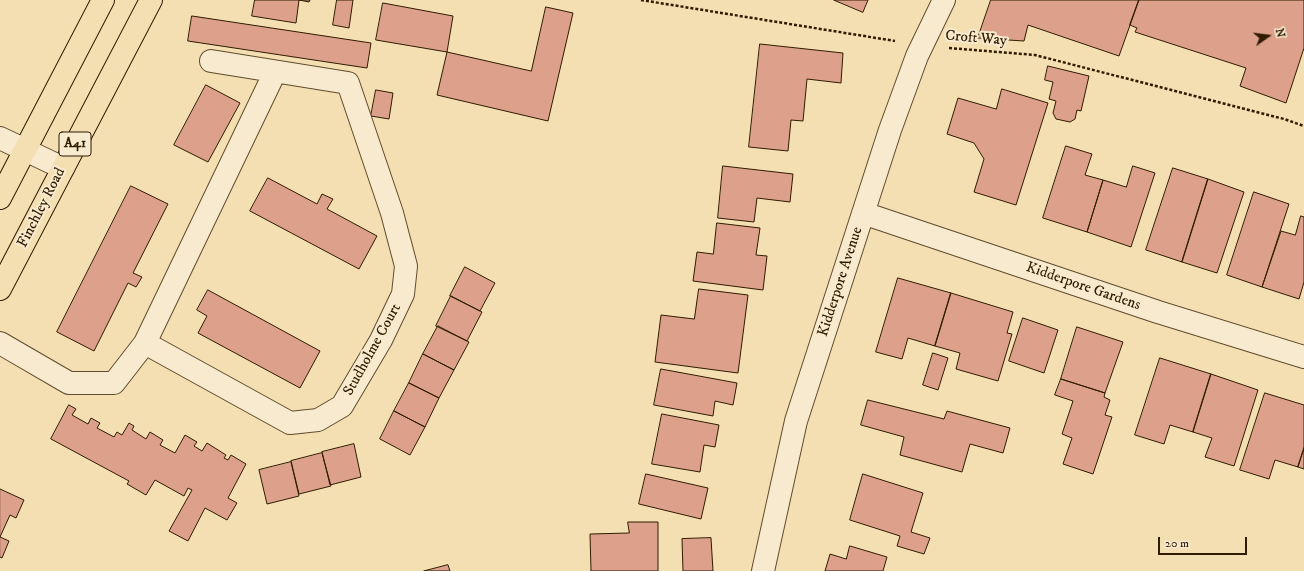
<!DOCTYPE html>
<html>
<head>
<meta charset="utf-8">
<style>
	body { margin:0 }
	#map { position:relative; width:1304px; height:571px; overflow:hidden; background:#f4dfb3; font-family:"IM FELL DW Pica",serif }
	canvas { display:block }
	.north { position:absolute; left:1248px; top:16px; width:40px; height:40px; -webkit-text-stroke:3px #f8eace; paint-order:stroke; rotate:76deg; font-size:11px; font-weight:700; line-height:16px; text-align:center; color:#2f1b00 }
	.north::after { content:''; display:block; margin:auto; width:14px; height:18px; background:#2f1b00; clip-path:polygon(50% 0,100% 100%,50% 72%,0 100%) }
	.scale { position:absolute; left:1158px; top:537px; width:89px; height:18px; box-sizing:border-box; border:2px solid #2f1b00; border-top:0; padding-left:5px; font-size:12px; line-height:14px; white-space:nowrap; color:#2f1b00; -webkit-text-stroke:3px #f8eace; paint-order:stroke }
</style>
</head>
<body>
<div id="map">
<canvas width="1304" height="571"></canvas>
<div class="north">N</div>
<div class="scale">20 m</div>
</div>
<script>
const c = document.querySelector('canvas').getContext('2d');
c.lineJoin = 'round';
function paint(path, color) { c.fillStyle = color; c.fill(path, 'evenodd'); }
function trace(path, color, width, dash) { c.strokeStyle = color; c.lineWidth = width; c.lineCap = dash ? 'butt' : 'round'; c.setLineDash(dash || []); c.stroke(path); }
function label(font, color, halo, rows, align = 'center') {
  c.font = font + ' "IM FELL DW Pica",serif'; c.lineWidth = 4; c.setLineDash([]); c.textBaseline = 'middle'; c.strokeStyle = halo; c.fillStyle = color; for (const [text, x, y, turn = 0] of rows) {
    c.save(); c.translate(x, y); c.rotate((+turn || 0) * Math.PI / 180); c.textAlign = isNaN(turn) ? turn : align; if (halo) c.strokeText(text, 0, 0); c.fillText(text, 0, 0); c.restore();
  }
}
const building = new Path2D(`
	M 255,0 L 310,0 L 309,2 L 299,0 L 296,23 L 252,16 Z
	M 337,0 L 353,0 L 349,28 L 333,25 Z
	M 834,0 L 868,0 L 863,12 Z
	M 991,0 L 1139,0 L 1119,56 L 1028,25 L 1024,41 L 978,38 Z
	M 1139,0 L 1304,0 L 1304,48 L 1286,103 L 1240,86 L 1246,68 L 1135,32 L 1137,28 L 1130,25 Z
	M 383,3 L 453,16 L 447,52 L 376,40 Z
	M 546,7 L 573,13 L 548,121 L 437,95 L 447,52 L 531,71 Z
	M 192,16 L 371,43 L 367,68 L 188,41 Z
	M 760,44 L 843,53 L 841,83 L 807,79 L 803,121 L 791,120 L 788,151 L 749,147 Z
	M 1048,66 L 1089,76 L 1081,111 L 1077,110 L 1075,119 L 1070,122 L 1056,119 L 1053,113 L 1056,101 L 1049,99 L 1053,82 L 1045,80 Z
	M 206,85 L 240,103 L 208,162 L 174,145 Z
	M 1002,89 L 1048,103 L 1016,205 L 974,192 L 984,159 L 974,143 L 947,134 L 958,98 L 996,109 Z
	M 376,90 L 393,93 L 389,119 L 371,116 Z
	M 1066,146 L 1092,154 L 1085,175 L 1103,180 L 1087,232 L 1043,218 Z
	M 723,166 L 793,174 L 790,202 L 757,198 L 754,222 L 718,218 Z
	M 1133,166 L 1155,173 L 1131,247 L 1087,232 L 1103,180 L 1126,187 Z
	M 1173,168 L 1208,179 L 1182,262 L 1146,250 Z
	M 268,178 L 317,204 L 322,194 L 333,199 L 327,209 L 377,236 L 359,269 L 250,211 Z
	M 1208,179 L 1244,192 L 1217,273 L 1182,262 Z
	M 131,186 L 168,204 L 133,273 L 142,277 L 136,287 L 128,283 L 94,351 L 57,332 Z
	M 1254,192 L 1289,204 L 1262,287 L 1227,275 Z
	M 1301,216 L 1304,217 L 1304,282 L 1299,299 L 1262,287 L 1281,231 L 1295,235 Z
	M 717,223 L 760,228 L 756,255 L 767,256 L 763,290 L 693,281 L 697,252 L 713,254 Z
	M 465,267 L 495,283 L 480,311 L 450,296 Z
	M 898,278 L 951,293 L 935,346 L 908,338 L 902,359 L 876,352 Z
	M 699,289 L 748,295 L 738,373 L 655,362 L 661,315 L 694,319 Z
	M 208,290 L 320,351 L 300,388 L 198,333 L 207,316 L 197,310 Z
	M 951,293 L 1013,312 L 1007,333 L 1012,334 L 998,381 L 956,369 L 960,353 L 935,346 Z
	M 451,296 L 482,312 L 467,341 L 436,326 Z
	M 1023,318 L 1058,330 L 1044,373 L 1009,361 Z
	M 438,326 L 469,342 L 454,370 L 423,354 Z
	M 1077,327 L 1123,342 L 1105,393 L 1061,379 Z
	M 933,353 L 948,358 L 938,390 L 923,385 Z
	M 423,354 L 454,370 L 439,398 L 409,383 Z
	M 1160,358 L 1211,374 L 1193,432 L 1170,425 L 1164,444 L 1135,435 Z
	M 661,369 L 737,383 L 733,405 L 715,401 L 713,416 L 654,405 Z
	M 1211,374 L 1258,390 L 1234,466 L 1205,457 L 1212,438 L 1193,432 Z
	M 1061,379 L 1105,393 L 1104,397 L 1110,400 L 1105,415 L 1112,417 L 1093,474 L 1063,464 L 1072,438 L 1062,434 L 1073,401 L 1055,395 Z
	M 409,383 L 439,398 L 425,427 L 394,411 Z
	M 1265,393 L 1304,405 L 1304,448 L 1298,467 L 1275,460 L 1269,479 L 1240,470 Z
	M 868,400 L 944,419 L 947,411 L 1010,428 L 1003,453 L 970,444 L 962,472 L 900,455 L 904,437 L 861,425 Z
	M 69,405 L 76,409 L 72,415 L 88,424 L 91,418 L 100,423 L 97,428 L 114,437 L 117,432 L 122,435 L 129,423 L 134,426 L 132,430 L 146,439 L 150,432 L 163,440 L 160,445 L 175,453 L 185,435 L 197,442 L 194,446 L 202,451 L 207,443 L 226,455 L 224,458 L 228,460 L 231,455 L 246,464 L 228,498 L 237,503 L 227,520 L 205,508 L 188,541 L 169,531 L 192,490 L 188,488 L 184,496 L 155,480 L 146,495 L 127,484 L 129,481 L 51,439 Z
	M 394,411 L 425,427 L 410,455 L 380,439 Z
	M 662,414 L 719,425 L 715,447 L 704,445 L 700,472 L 652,464 Z
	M 354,444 L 361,477 L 330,485 L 322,452 Z
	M 1304,448 L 1304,469 L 1298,467 Z
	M 322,453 L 331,486 L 299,494 L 291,461 Z
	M 291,462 L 299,496 L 267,504 L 259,470 Z
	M 646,474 L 708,488 L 701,519 L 639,504 Z
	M 863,474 L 923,493 L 911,532 L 930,538 L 924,554 L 897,546 L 900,536 L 850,520 Z
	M 0,489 L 24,500 L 16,518 L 10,515 L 0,537 L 9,541 L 2,558 L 0,557 Z
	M 628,522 L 658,522 L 658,571 L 591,571 L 590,534 L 629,533 Z
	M 711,538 L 713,571 L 683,571 L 682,539 Z
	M 850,546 L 887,557 L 883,571 L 825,571 L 830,554 L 846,559 Z
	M 448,565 L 450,571 L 424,571 Z`);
const path = new Path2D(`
	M 641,0 L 895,41
	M 949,48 L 1035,55 L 1284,119 L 1304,126`);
const minor = new Path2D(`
	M 0,138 L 63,168
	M 863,213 L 1158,312 L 1304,357
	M 0,343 L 69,383 L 114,383 L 145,343 L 275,72
	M 145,343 L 290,423 L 318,420 L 342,406 L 381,340 L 403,294 L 406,266 L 392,213 L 348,83 L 211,61
	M 763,571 L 796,421 L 890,130 L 917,56 L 944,0`);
const trunk = new Path2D(`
	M 0,198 L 103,0
	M 0,289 L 151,0`);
const shields = [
	[75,144,32]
];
const shieldNames = [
	["A41",75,144]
];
const streetNames = [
	["Croft Way",976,39,5],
	["Finchley Road",42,208,-63],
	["Kidderpore Avenue",841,282,-72],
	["Kidderpore Gardens",1083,287,19],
	["Studholme Court",373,350,-61]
];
paint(building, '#dda08b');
trace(building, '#2f1b00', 1);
trace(minor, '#604c2d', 24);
trace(trunk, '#2f1b00', 24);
trace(path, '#2f1b00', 2.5, [3, 2]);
trace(minor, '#f8eace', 22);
trace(trunk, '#f4dfb3', 22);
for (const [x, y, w] of shields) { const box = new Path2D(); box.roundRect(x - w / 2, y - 12, w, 24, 3); c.fillStyle = '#f8eace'; c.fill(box); trace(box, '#2f1b00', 1); }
label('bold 14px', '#2f1b00', null, shieldNames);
label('15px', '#2f1b00', '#f8eace', streetNames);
</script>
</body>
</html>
